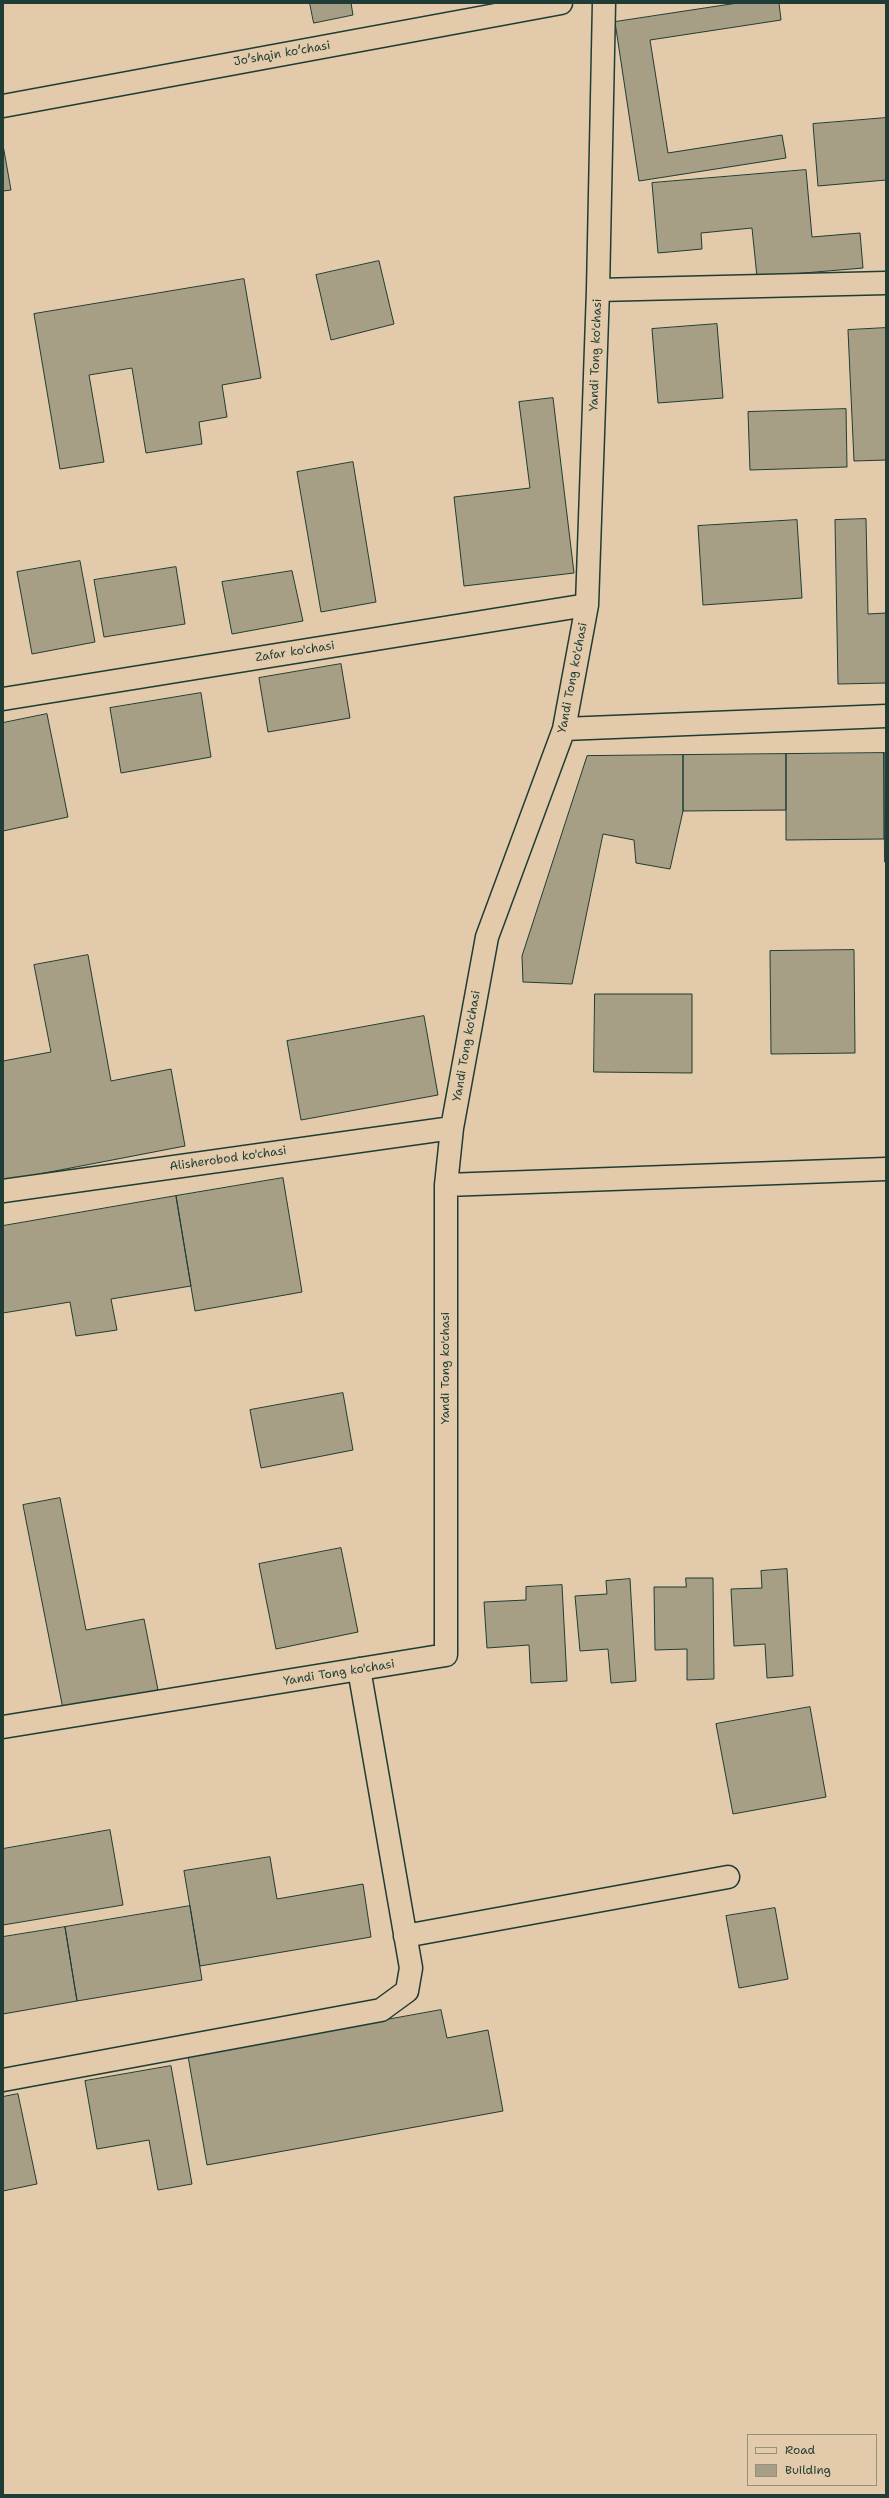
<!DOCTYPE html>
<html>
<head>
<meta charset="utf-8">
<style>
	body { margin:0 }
	#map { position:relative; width:889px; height:2498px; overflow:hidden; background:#e2caab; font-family:"Shantell Sans",sans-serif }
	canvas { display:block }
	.frame { position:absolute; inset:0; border:4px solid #1f3d34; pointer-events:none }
	.legend { position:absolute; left:747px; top:2434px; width:130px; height:52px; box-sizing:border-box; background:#e2caab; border:1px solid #94927b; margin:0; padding:5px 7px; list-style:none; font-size:12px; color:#1f3d34 }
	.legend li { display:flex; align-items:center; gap:8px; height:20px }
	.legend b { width:20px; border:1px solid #94927b }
</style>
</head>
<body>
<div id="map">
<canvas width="889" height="2498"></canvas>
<div class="frame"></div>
<ul class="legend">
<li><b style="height:5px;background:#e2caab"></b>Road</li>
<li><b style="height:11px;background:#a69f86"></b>Building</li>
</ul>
</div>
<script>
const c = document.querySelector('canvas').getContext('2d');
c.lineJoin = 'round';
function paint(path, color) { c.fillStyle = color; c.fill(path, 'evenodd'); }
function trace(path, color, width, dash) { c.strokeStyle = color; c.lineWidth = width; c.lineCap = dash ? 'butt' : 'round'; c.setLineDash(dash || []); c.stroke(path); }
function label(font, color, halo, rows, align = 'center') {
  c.font = font + ' "Shantell Sans",sans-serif'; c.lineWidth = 3; c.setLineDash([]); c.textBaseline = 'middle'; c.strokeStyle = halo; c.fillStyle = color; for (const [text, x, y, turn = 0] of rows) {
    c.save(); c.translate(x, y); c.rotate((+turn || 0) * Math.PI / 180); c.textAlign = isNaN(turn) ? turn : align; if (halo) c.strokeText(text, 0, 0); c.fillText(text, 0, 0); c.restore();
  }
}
const building = new Path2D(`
	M 310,3 L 351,3 L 353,15 L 314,23 Z
	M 738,3 L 779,3 L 781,20 L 650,40 L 668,153 L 782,135 L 786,158 L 639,181 L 615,22 Z
	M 886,118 L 886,180 L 818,186 L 813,124 Z
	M 3,145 L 11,190 L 3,191 Z
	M 806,170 L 812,237 L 860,233 L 863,268 L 757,277 L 752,228 L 701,233 L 702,249 L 658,253 L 652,183 Z
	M 379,261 L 394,324 L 331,340 L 316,275 Z
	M 244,279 L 261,378 L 222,385 L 227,417 L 199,422 L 202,444 L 146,453 L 132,368 L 89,375 L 104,462 L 60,469 L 34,314 Z
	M 717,324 L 723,398 L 658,403 L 652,329 Z
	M 886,328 L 886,460 L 854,461 L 848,330 Z
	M 553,398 L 574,573 L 464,586 L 454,497 L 530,488 L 519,402 Z
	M 846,409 L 847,467 L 750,470 L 748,412 Z
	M 353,462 L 376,602 L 321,612 L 297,472 Z
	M 866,519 L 868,614 L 886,613 L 886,683 L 838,684 L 835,520 Z
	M 797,520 L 802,598 L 703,605 L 698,526 Z
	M 80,561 L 95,642 L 32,654 L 17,572 Z
	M 176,567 L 185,624 L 104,637 L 94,580 Z
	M 292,571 L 303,621 L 232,634 L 222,582 Z
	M 341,664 L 350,718 L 268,732 L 259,678 Z
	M 201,693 L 211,757 L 121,773 L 110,708 Z
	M 47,714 L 68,817 L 3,831 L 3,723 Z
	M 884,753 L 886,753 L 886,862 L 885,862 Z
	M 884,753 L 884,839 L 786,840 L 786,754 Z
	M 786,754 L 786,810 L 683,811 L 683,755 Z
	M 683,755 L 683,811 L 670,869 L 636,863 L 634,840 L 603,834 L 572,984 L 523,982 L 522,956 L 587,756 Z
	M 854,950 L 855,1053 L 771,1054 L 770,951 Z
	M 88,955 L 111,1081 L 171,1069 L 185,1146 L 3,1181 L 3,1061 L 51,1052 L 34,965 Z
	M 595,994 L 692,994 L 692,1073 L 594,1072 Z
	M 424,1016 L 438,1095 L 301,1120 L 287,1041 Z
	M 283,1178 L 302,1292 L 195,1311 L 176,1196 Z
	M 176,1196 L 191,1286 L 111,1299 L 117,1330 L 76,1336 L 70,1302 L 3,1313 L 3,1226 Z
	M 343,1393 L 353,1450 L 261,1468 L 250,1410 Z
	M 60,1498 L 86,1630 L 144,1619 L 158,1690 L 63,1709 L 23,1505 Z
	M 341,1548 L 358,1632 L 276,1649 L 259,1564 Z
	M 787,1569 L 793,1676 L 767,1678 L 765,1644 L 734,1646 L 731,1589 L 762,1588 L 761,1571 Z
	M 686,1578 L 713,1578 L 714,1679 L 687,1680 L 687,1649 L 655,1650 L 654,1587 L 686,1587 Z
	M 630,1579 L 636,1681 L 611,1683 L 608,1649 L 580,1651 L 575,1596 L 607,1594 L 606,1581 Z
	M 562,1585 L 567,1681 L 531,1683 L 529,1645 L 487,1648 L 484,1602 L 526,1600 L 526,1587 Z
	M 810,1707 L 826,1797 L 733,1814 L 716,1724 Z
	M 110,1830 L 123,1905 L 3,1925 L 3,1849 Z
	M 270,1857 L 277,1899 L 363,1884 L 371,1937 L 200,1966 L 184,1871 Z
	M 190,1906 L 202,1980 L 77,2001 L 65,1927 Z
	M 775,1908 L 788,1979 L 739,1988 L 726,1916 Z
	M 65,1927 L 77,2001 L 3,2014 L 3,1937 Z
	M 441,2010 L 447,2038 L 488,2030 L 503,2111 L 207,2165 L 188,2056 Z
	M 171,2066 L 192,2184 L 158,2190 L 149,2140 L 97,2149 L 85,2081 Z
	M 18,2094 L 37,2184 L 3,2191 L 3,2097 Z`);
const street = new Path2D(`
	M 3,106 L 561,3
	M 598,290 L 886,283
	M 3,699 L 587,605
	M 564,729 L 886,716
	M 446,1185 L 886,1169
	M 3,1191 L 452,1128
	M 3,1727 L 446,1655 L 446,1185 L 452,1128 L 487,937 L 564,729 L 587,605 L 598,290 L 604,3
	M 405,1936 L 728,1877
	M 3,2080 L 381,2010 L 407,1991 L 411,1968 L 359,1669`);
const streetNames = [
	["Joʼshqin koʼchasi",282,54,-10],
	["Yandi Tong ko'chasi",596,355,-88],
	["Zafar ko'chasi",295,652,-9],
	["Yandi Tong ko'chasi",573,678,-79],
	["Yandi Tong ko'chasi",467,1046,-80],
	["Alisherobod ko'chasi",228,1159,-8],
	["Yandi Tong ko'chasi",446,1368,-90],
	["Yandi Tong ko'chasi",339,1673,-9]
];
paint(building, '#a69f86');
trace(building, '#1f3d34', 1);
trace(street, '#1f3d34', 25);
trace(street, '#e2caab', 22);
label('12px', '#1f3d34', '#e2caab', streetNames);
</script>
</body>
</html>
